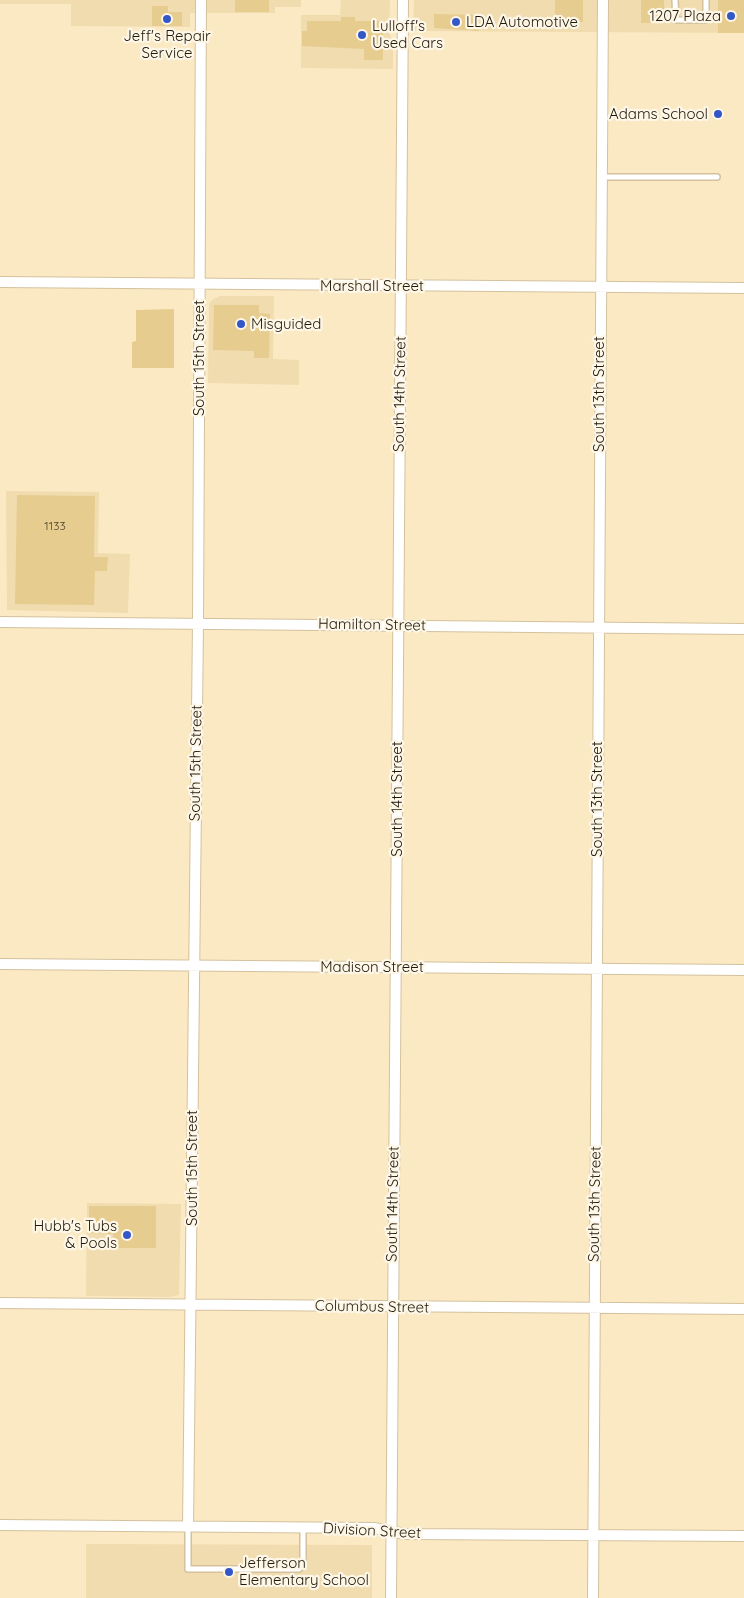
<!DOCTYPE html>
<html>
<head>
<meta charset="utf-8">
<style>
	body { margin:0 }
	canvas { display:block; background:#fae9c3 }
</style>
</head>
<body>
<canvas width="744" height="1598"></canvas>
<script>
const c = document.querySelector('canvas').getContext('2d');
c.lineJoin = 'round';
function paint(path, color) { c.fillStyle = color; c.fill(path, 'evenodd'); }
function trace(path, color, width, dash) { c.strokeStyle = color; c.lineWidth = width; c.lineCap = dash ? 'butt' : 'round'; c.setLineDash(dash || []); c.stroke(path); }
function label(font, color, halo, rows, align = 'center') {
  c.font = font + ' Quicksand,sans-serif'; c.lineWidth = 4.5; c.setLineDash([]); c.textBaseline = 'middle'; c.strokeStyle = halo; c.fillStyle = color; for (const [text, x, y, turn = 0] of rows) {
    c.save(); c.translate(x, y); c.rotate((+turn || 0) * Math.PI / 180); c.textAlign = isNaN(turn) ? turn : align; if (halo) c.strokeText(text, 0, 0); c.fillText(text, 0, 0); c.restore();
  }
}
const built = new Path2D(`
	M 0,0 L 301,0 L 301,7 L 275,7 L 275,13 L 190,13 L 190,27 L 71,26 L 71,4 L 0,4 Z
	M 341,0 L 390,0 L 389,32 L 393,44 L 393,69 L 301,68 L 301,15 L 340,15 Z
	M 414,0 L 744,0 L 744,33 L 413,31 Z
	M 220,296 L 274,296 L 273,359 L 299,360 L 299,385 L 208,383 L 209,304 L 212,300 Z
	M 6,491 L 99,492 L 98,553 L 130,554 L 128,613 L 7,610 Z
	M 87,1203 L 181,1204 L 179,1295 L 171,1297 L 86,1296 Z
	M 86,1544 L 372,1545 L 372,1598 L 86,1598 Z`);
const building = new Path2D(`
	M 235,0 L 269,0 L 269,12 L 235,12 Z
	M 555,0 L 583,0 L 583,22 L 555,22 Z
	M 641,0 L 664,0 L 664,23 L 641,23 Z
	M 718,0 L 744,0 L 744,33 L 718,33 Z
	M 152,6 L 168,6 L 168,12 L 182,12 L 182,26 L 152,26 Z
	M 434,14 L 479,15 L 479,31 L 434,28 Z
	M 341,17 L 355,17 L 355,21 L 383,21 L 383,60 L 364,60 L 364,49 L 302,46 L 302,31 L 307,31 L 307,21 L 341,21 Z
	M 214,305 L 259,305 L 259,313 L 270,314 L 269,358 L 254,358 L 254,351 L 213,350 Z
	M 174,309 L 174,368 L 132,368 L 132,342 L 136,341 L 136,310 Z
	M 17,495 L 95,496 L 94,557 L 108,557 L 107,571 L 95,571 L 94,605 L 15,604 Z
	M 89,1206 L 156,1206 L 156,1248 L 113,1248 L 113,1234 L 89,1233 Z`);
const service = new Path2D(`
	M 675,0 L 676,20 L 706,20 L 706,0
	M 602,177 L 717,177
	M 188,1527 L 188,1569 L 299,1569 L 303,1565 L 303,1527`);
const minor = new Path2D(`
	M 0,282 L 744,288
	M 0,622 L 744,629
	M 0,964 L 744,970
	M 0,1303 L 744,1309
	M 0,1525 L 374,1528 L 405,1534 L 744,1536
	M 188,1526 L 198,623 L 201,0
	M 391,1598 L 403,0
	M 593,1598 L 603,0`);
const markers = [
	[731,16,5,"#3457c7"],
	[167,19,5,"#3457c7"],
	[456,22,5,"#3457c7"],
	[362,35,5,"#3457c7"],
	[718,114,5,"#3457c7"],
	[241,324,5,"#3457c7"],
	[127,1235,5,"#3457c7"],
	[229,1572,5,"#3457c7"]
];
const numberNames = [
	["1133",55,526]
];
const poiNames = [
	["1207 Plaza",721,16,"right"],
	["LDA Automotive",466,22],
	["Lulloff's",372,26],
	["Used Cars",372,43],
	["Jeff's Repair",167,36,"center"],
	["Service",167,53,"center"],
	["Adams School",708,114,"right"],
	["Misguided",251,324],
	["Hubb's Tubs",117,1226,"right"],
	["& Pools",117,1243,"right"],
	["Jefferson",239,1563],
	["Elementary School",239,1580]
];
const streetNames = [
	["Marshall Street",372,286],
	["South 15th Street",199,358,-90],
	["South 14th Street",400,394,-89],
	["South 13th Street",599,394,-90],
	["Hamilton Street",372,625,1],
	["South 15th Street",196,763,-89],
	["South 14th Street",397,799,-90],
	["South 13th Street",597,799,-90],
	["Madison Street",372,967],
	["South 15th Street",192,1168,-90],
	["South 14th Street",393,1204,-89],
	["South 13th Street",595,1204,-89],
	["Columbus Street",372,1307,1],
	["Division Street",372,1531,3]
];
paint(built, '#f1dcaf');
paint(building, '#e6cc8f');
trace(service, '#d3c29d', 8);
trace(minor, '#d3c29d', 12);
trace(service, '#fff', 5);
trace(minor, '#fff', 10);
for (const [x, y, r, color] of markers) { const dot = new Path2D(); dot.arc(x, y, r, 0, 2 * Math.PI); c.fillStyle = color; c.fill(dot); trace(dot, '#fef7e8', 2); }
label('12px', '#51462c', null, numberNames);
label('15px', '#1f190b', '#fef7e8', poiNames, 'left');
label('15px', '#1f190b', '#fef7e8', streetNames);
</script>
</body>
</html>
